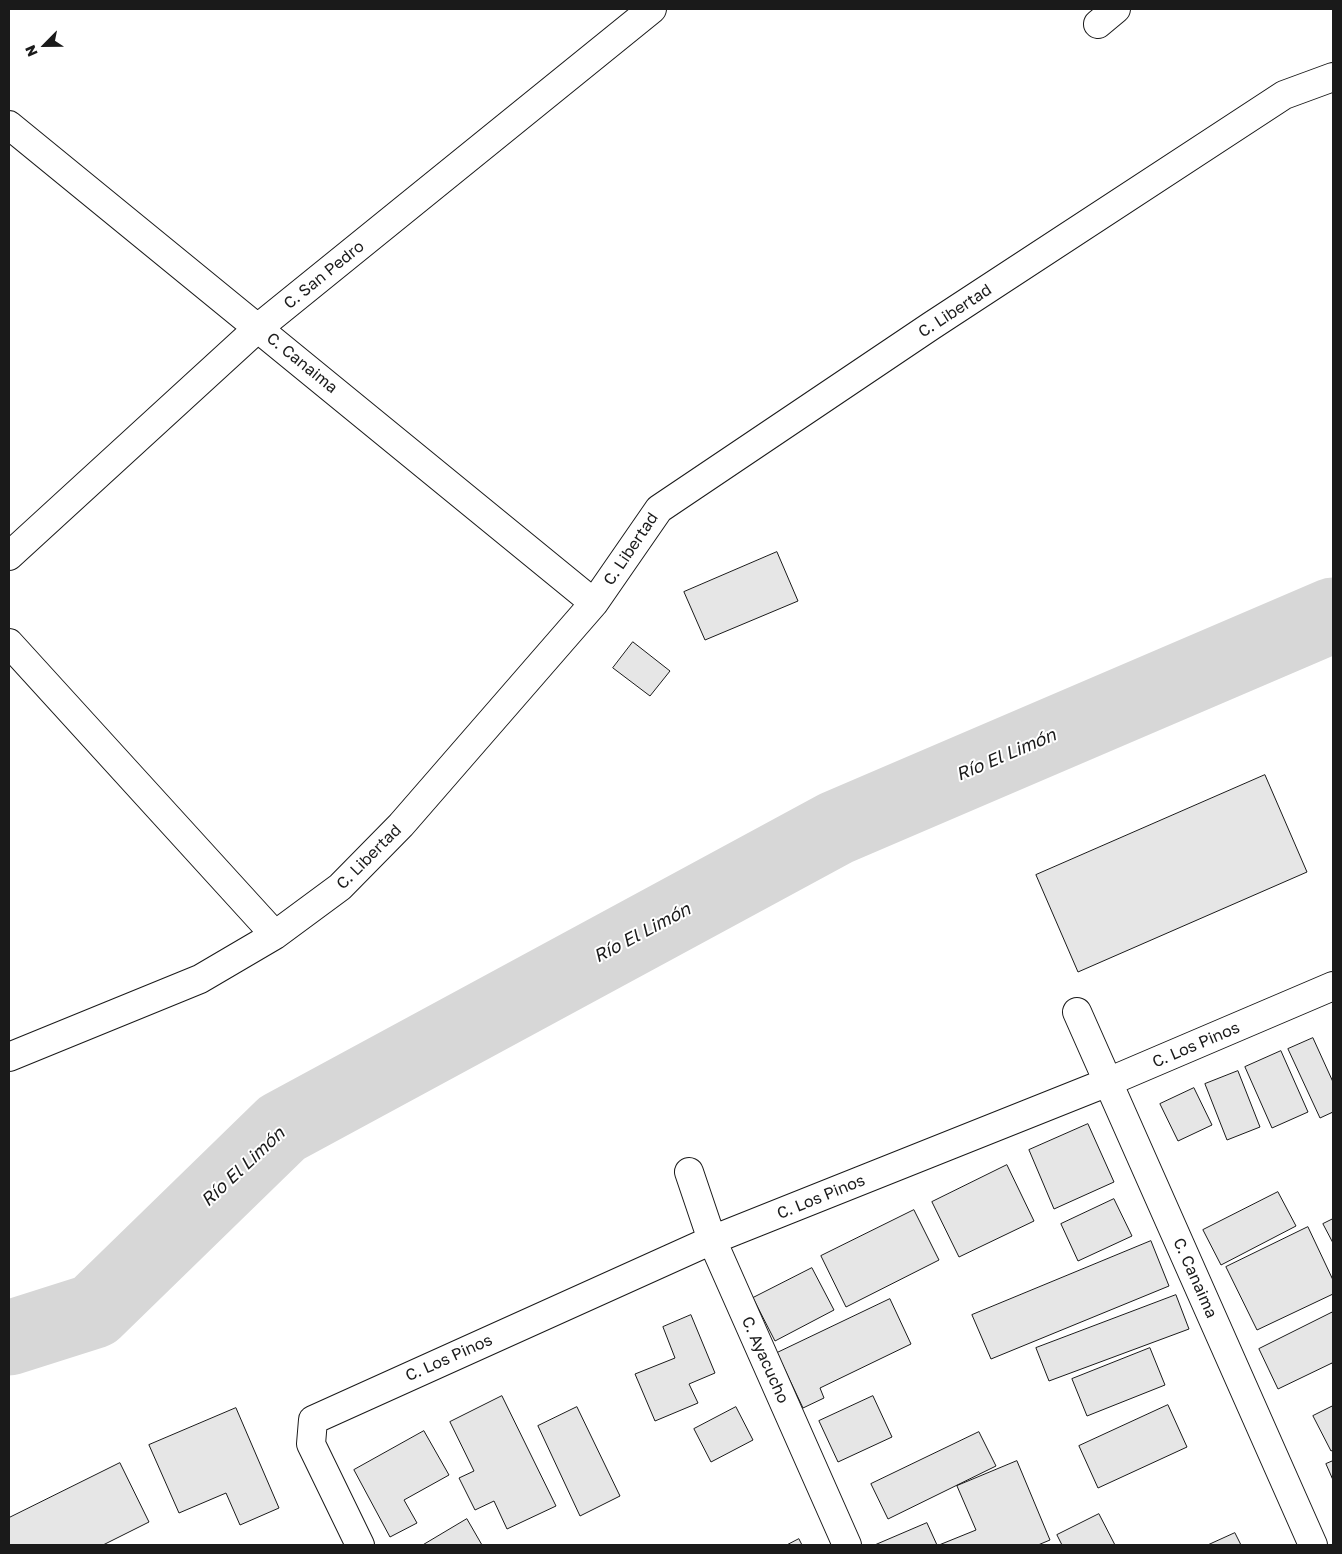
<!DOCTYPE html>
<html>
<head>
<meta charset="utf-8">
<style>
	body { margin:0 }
	#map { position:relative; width:1342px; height:1554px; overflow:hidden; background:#fff; font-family:"Golos Text",sans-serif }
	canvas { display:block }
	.frame { position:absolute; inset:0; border:10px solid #1a1a1a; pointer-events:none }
	.north { position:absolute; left:20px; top:20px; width:50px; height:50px; -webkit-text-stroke:4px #fff; paint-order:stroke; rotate:247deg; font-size:14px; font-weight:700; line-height:20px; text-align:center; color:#1a1a1a }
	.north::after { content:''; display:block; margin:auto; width:18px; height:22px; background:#1a1a1a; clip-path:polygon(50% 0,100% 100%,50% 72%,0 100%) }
</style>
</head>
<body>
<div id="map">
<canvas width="1342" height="1554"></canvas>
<div class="frame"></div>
<div class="north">N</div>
</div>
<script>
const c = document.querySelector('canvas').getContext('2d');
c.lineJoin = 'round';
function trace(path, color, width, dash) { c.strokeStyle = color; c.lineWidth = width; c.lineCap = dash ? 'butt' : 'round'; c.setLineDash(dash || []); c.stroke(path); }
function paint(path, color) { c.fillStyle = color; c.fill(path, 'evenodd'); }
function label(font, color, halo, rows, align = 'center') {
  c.font = font + ' "Golos Text",sans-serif'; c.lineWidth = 4; c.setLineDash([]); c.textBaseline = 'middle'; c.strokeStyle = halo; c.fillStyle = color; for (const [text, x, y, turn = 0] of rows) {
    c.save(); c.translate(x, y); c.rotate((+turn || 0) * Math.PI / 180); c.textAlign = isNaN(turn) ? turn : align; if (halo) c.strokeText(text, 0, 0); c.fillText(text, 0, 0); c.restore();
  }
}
const river = new Path2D(`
	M 9,1338 L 94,1311 L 282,1128 L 836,828 L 1333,615`);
const building = new Path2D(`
	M 777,552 L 798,601 L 705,640 L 684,592 Z
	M 633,642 L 670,671 L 650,696 L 613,668 Z
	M 1265,775 L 1307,872 L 1078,972 L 1036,875 Z
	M 1313,1038 L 1333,1082 L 1333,1112 L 1320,1118 L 1288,1049 Z
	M 1281,1051 L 1308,1112 L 1272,1128 L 1245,1067 Z
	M 1238,1071 L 1260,1127 L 1227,1140 L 1205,1084 Z
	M 1194,1088 L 1212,1125 L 1178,1141 L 1160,1104 Z
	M 1088,1124 L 1114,1182 L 1054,1209 L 1029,1150 Z
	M 1007,1165 L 1034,1221 L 959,1257 L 932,1202 Z
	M 1278,1192 L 1296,1226 L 1221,1265 L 1203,1230 Z
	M 1114,1199 L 1132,1236 L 1078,1261 L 1061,1224 Z
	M 914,1210 L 939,1260 L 846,1307 L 821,1256 Z
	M 1333,1219 L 1333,1243 L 1323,1224 Z
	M 1308,1227 L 1333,1280 L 1333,1294 L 1257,1330 L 1226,1267 Z
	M 1151,1241 L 1169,1286 L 991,1359 L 972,1315 Z
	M 812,1268 L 834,1310 L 775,1341 L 753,1298 Z
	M 1176,1295 L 1189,1329 L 1049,1381 L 1036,1348 Z
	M 890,1299 L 911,1344 L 820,1388 L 824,1398 L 803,1408 L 777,1353 Z
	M 1333,1312 L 1333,1365 L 1332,1363 L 1278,1389 L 1259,1349 Z
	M 691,1315 L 715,1373 L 689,1384 L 698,1403 L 655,1421 L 635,1374 L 675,1358 L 663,1327 Z
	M 1150,1348 L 1165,1385 L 1087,1416 L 1072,1379 Z
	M 502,1396 L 556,1506 L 507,1529 L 494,1501 L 475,1510 L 459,1478 L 474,1471 L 450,1422 Z
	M 873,1396 L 892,1437 L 838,1462 L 819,1421 Z
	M 1168,1405 L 1187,1447 L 1098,1488 L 1079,1446 Z
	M 1333,1406 L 1333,1450 L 1331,1451 L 1313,1416 Z
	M 577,1407 L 620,1496 L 580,1516 L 538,1426 Z
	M 736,1407 L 753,1440 L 711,1462 L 694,1429 Z
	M 236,1408 L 279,1508 L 240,1525 L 226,1493 L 179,1513 L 149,1445 Z
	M 424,1431 L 449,1475 L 404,1500 L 417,1523 L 390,1537 L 354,1470 Z
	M 979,1432 L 996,1466 L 888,1519 L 871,1484 Z
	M 1017,1461 L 1050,1540 L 1038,1545 L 939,1545 L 976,1530 L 957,1486 Z
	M 1333,1461 L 1333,1480 L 1326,1464 Z
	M 120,1463 L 149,1522 L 103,1545 L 9,1545 L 9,1518 Z
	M 1099,1514 L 1115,1545 L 1062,1545 L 1057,1535 Z
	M 467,1519 L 482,1545 L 423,1545 Z
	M 927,1523 L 937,1545 L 875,1545 Z
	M 1235,1533 L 1241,1545 L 1208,1545 Z
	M 799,1539 L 802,1545 L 787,1545 Z`);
const street = new Path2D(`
	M 1098,24 L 1116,9
	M 9,125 L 594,603
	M 9,556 L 258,328 L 652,9
	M 9,643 L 275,935
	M 1077,1012 L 1313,1545
	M 9,1057 L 200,979 L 275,935 L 340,887 L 401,825 L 594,603 L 659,509 L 931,326 L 1284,95 L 1333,77
	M 689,1172 L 712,1240 L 847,1545
	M 360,1545 L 311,1444 L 313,1420 L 712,1240 L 1108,1082 L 1333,986`);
const streetNames = [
	["C. San Pedro",324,275,-39],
	["C. Libertad",955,311,-33],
	["C. Canaima",302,363,39],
	["C. Libertad",631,549,-56],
	["C. Libertad",369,857,-45],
	["C. Los Pinos",1196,1045,-23],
	["C. Los Pinos",821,1197,-22],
	["C. Canaima",1195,1278,66],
	["C. Los Pinos",449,1358,-24],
	["C. Ayacucho",765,1360,66]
];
const waterNames = [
	["Río El Limón",1006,755,-23],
	["Río El Limón",642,933,-28],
	["Río El Limón",243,1167,-43]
];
trace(river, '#d7d7d7', 75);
paint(building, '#e6e6e6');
trace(building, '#1a1a1a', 1);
trace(street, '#1a1a1a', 30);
trace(street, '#fff', 28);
label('16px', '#1a1a1a', '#fff', streetNames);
label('italic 18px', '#1a1a1a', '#fff', waterNames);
</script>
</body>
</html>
